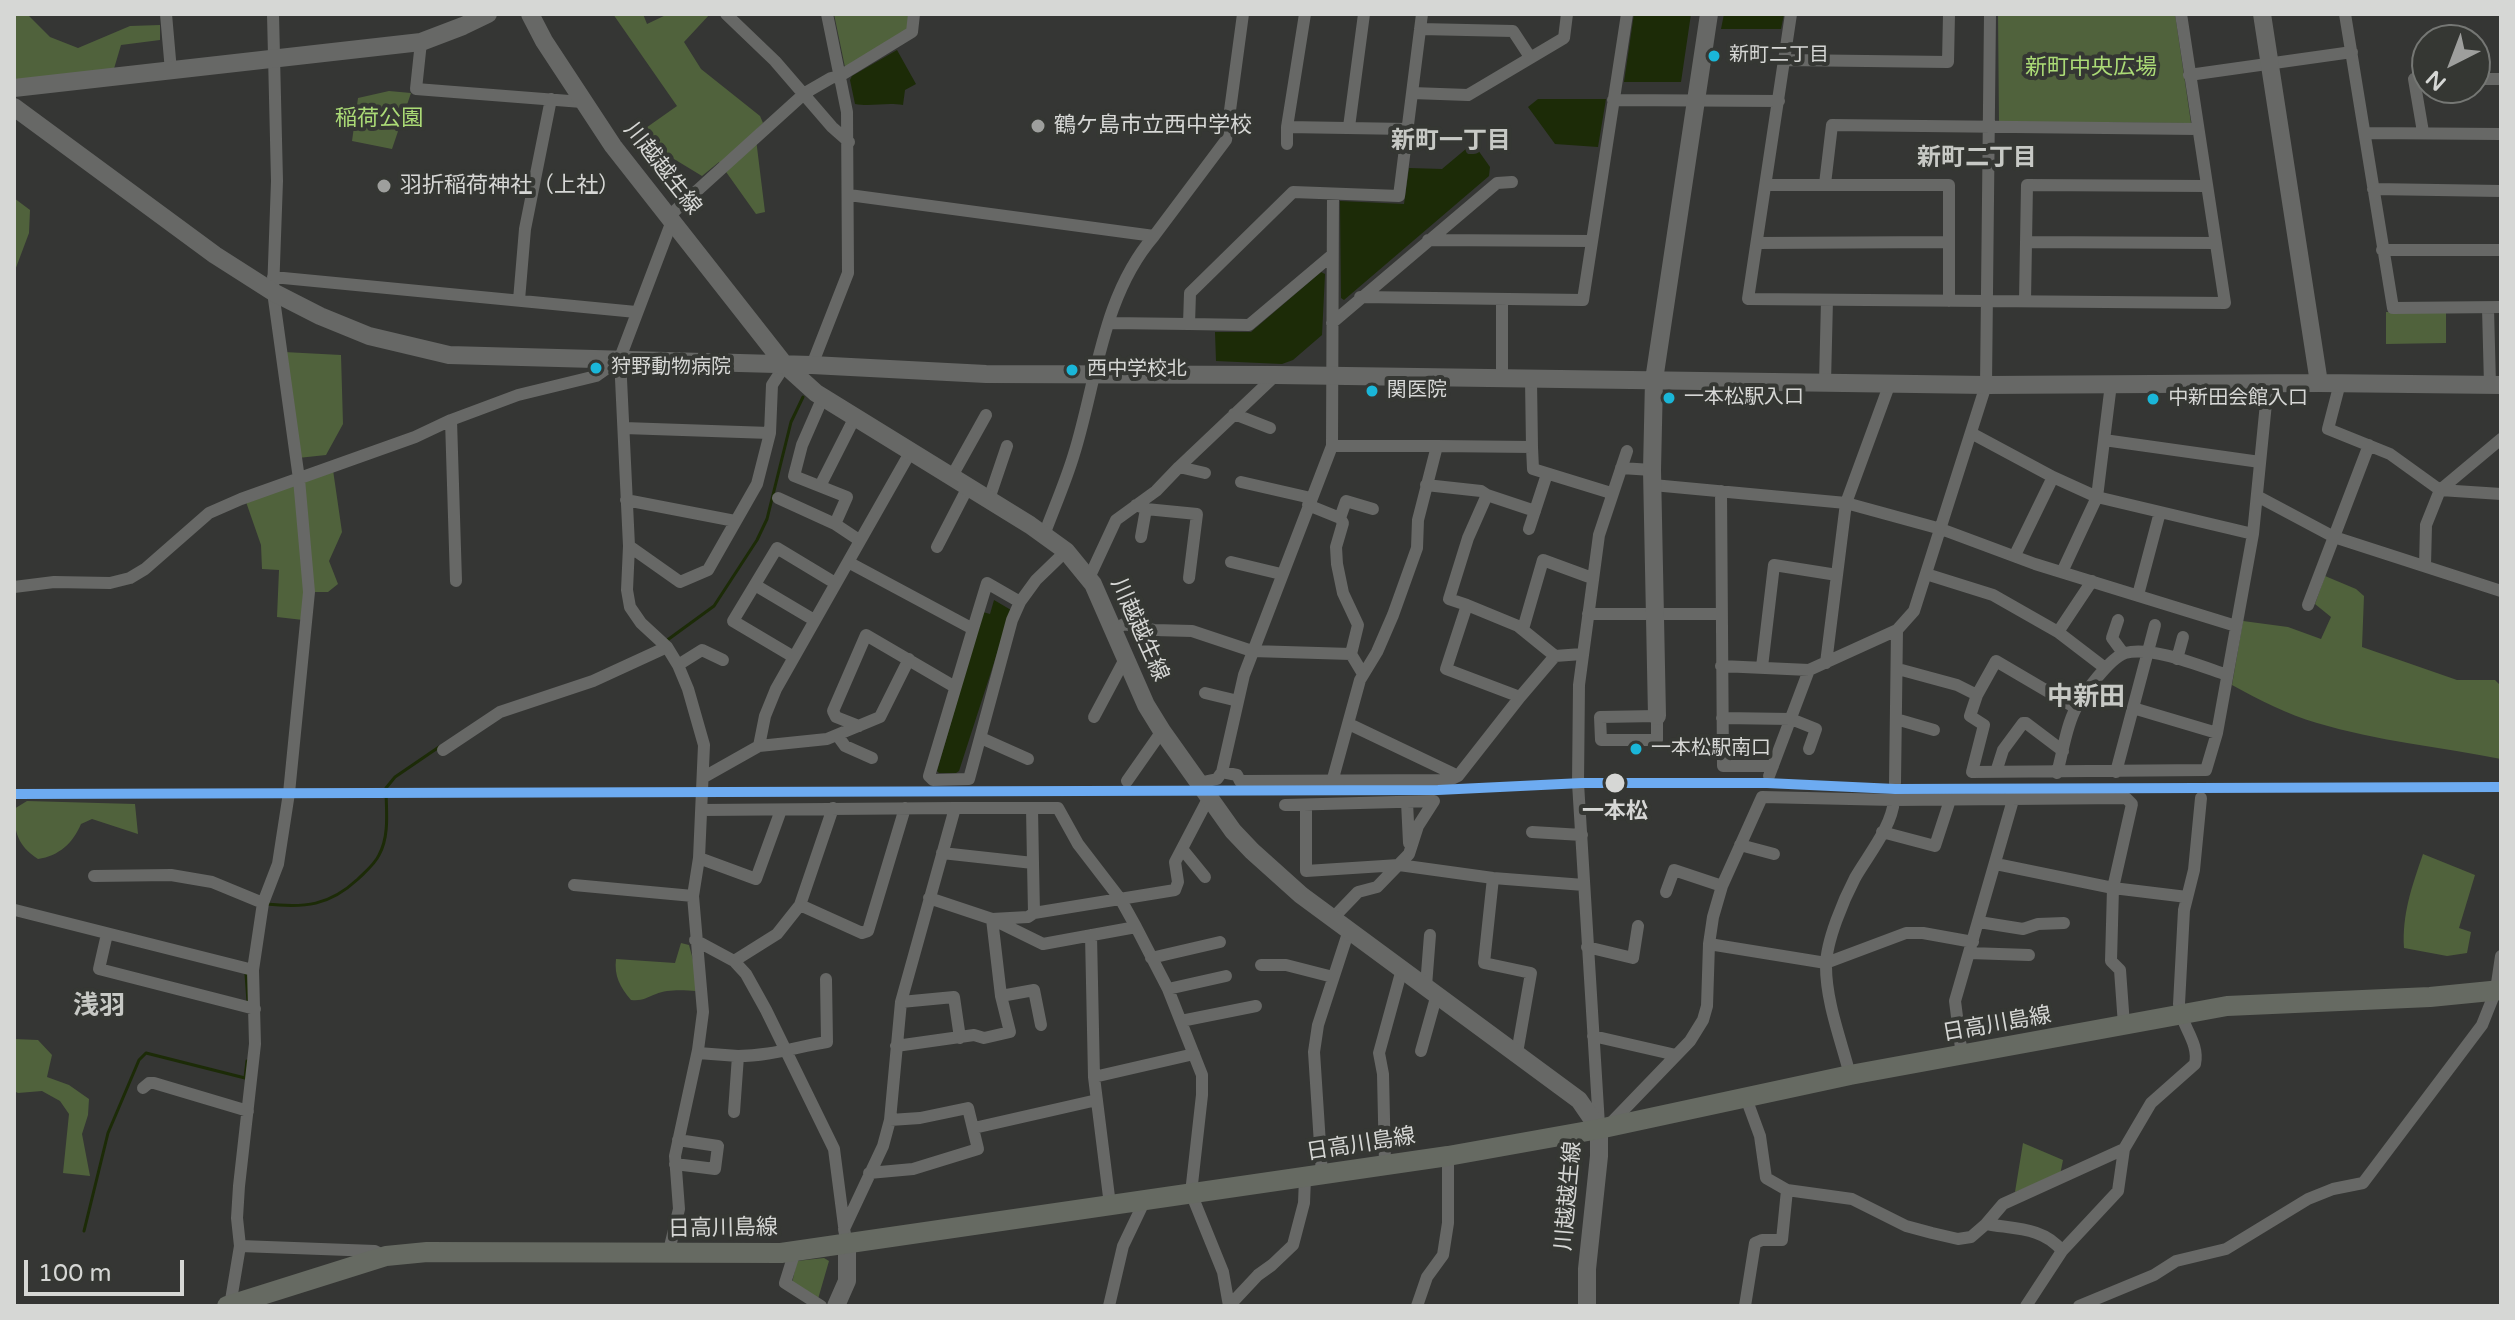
<!DOCTYPE html>
<html>
<head>
<meta charset="utf-8">
<style>
	body { margin:0 }
	#map { position:relative; width:2515px; height:1320px; overflow:hidden; background:#353634; font-family:"Varela Round",sans-serif }
	canvas { display:block }
	.frame { position:absolute; inset:0; border:16px solid #d6d7d5; pointer-events:none }
	.north { position:absolute; left:2411px; top:24px; width:80px; height:80px; box-sizing:border-box; background:#353733; border:2px solid #757774; border-radius:50%; rotate:222deg; font-size:22px; font-weight:700; line-height:32px; text-align:center; color:#d6d7d5 }
	.north::after { content:''; display:block; margin:auto; width:28px; height:36px; background:#9e9f9d; clip-path:polygon(50% 0,100% 100%,50% 72%,0 100%) }
	.scale { position:absolute; left:24px; top:1260px; width:160px; height:36px; box-sizing:border-box; border:4px solid #d6d7d5; border-top:0; padding-left:10px; font-size:24px; line-height:28px; white-space:nowrap; color:#d6d7d5; -webkit-text-stroke:6px #353733; paint-order:stroke }
</style>
</head>
<body>
<div id="map">
<canvas width="2515" height="1320"></canvas>
<div class="frame"></div>
<div class="north">N</div>
<div class="scale">100 m</div>
</div>
<script>
const c = document.querySelector('canvas').getContext('2d');
c.lineJoin = 'round';
function paint(path, color) { c.fillStyle = color; c.fill(path, 'evenodd'); }
function trace(path, color, width, dash) { c.strokeStyle = color; c.lineWidth = width; c.lineCap = dash ? 'butt' : 'round'; c.setLineDash(dash || []); c.stroke(path); }
function label(font, color, halo, rows, align = 'center') {
  c.font = font + ' "Varela Round","Noto Sans JP",sans-serif'; c.lineWidth = 8; c.setLineDash([]); c.textBaseline = 'middle'; c.strokeStyle = halo; c.fillStyle = color; for (const [text, x, y, turn = 0] of rows) {
    c.save(); c.translate(x, y); c.rotate((+turn || 0) * Math.PI / 180); c.textAlign = isNaN(turn) ? turn : align; if (halo) c.strokeText(text, 0, 0); c.fillText(text, 0, 0); c.restore();
  }
}
const green = new Path2D(`
	M 14,14 L 27,14 L 50,37 L 78,48 L 130,26 L 160,25 L 160,40 L 121,45 L 113,72 L 14,81 Z
	M 613,14 L 643,14 L 647,24 L 668,14 L 710,14 L 684,42 L 701,69 L 760,116 L 763,123 L 755,131 L 765,212 L 756,214 L 719,162 L 702,176 L 674,159 L 643,130 L 677,106 Z
	M 834,14 L 913,14 L 912,32 L 845,67 Z
	M 1998,14 L 2175,14 L 2191,123 L 1999,122 Z
	M 389,91 L 411,93 L 392,149 L 352,141 L 358,98 Z
	M 14,198 L 30,210 L 29,233 L 14,273 Z
	M 2446,311 L 2446,343 L 2386,344 L 2386,312 Z
	M 284,352 L 341,355 L 343,424 L 326,455 L 298,458 Z
	M 333,470 L 342,532 L 329,561 L 338,584 L 328,592 L 306,592 L 303,620 L 277,617 L 279,570 L 262,569 L 261,545 L 245,499 Z
	M 2325,576 L 2356,589 L 2364,596 L 2362,647 L 2457,680 L 2495,680 L 2501,686 L 2501,759 C 2440,747 2377,741 2317,723 C 2287,714 2259,700 2232,685 L 2243,621 L 2288,627 L 2321,639 L 2331,617 L 2315,604 Z
	M 27,801 L 135,804 L 138,834 L 92,819 L 81,824 C 73,843 59,856 38,859 C 18,846 14,832 14,809 Z
	M 2423,854 L 2475,875 L 2459,928 L 2471,932 L 2467,953 L 2447,956 L 2404,948 C 2402,914 2412,886 2423,854 Z
	M 681,943 L 689,945 L 695,967 L 696,991 C 684,990 667,989 656,994 C 645,998 643,1001 631,1000 C 620,987 614,976 616,959 L 675,963 Z
	M 14,1039 L 38,1040 L 52,1055 L 47,1077 L 69,1085 L 89,1099 L 88,1115 L 82,1134 L 90,1176 L 63,1173 L 69,1114 L 60,1101 L 42,1091 L 18,1093 L 14,1091 Z
	M 2023,1143 L 2063,1160 L 2060,1175 L 2015,1192 Z
	M 824,1258 L 829,1261 L 818,1299 L 792,1283 L 797,1261 Z`);
const water = new Path2D(`
	M 1634,14 L 1691,14 L 1681,82 L 1624,82 Z
	M 1724,14 L 1784,14 L 1781,29 L 1721,29 Z
	M 897,50 L 916,84 L 905,90 L 903,105 C 885,102 872,107 855,104 L 850,80 L 852,76 Z
	M 1538,99 L 1606,99 L 1598,147 L 1555,144 L 1528,107 Z
	M 1473,143 L 1490,167 L 1489,176 L 1344,300 L 1341,298 L 1340,201 L 1404,204 L 1409,168 L 1442,169 Z
	M 1321,272 L 1325,274 L 1322,335 L 1293,360 L 1282,364 L 1216,361 L 1215,332 L 1251,332 Z
	M 994,600 L 1011,610 L 959,771 L 956,773 L 939,773 L 937,771 L 983,612 L 990,614 Z`);
const stream = new Path2D(`
	M 666,641 L 714,606 L 757,540 L 767,519 L 791,422 L 803,397
	M 266,904 C 305,908 329,906 358,879 C 365,872 375,864 379,855 C 390,835 386,809 386,788 L 395,777 L 439,747
	M 246,974 L 248,1002
	M 84,1231 L 108,1133 L 139,1060 L 146,1053 L 245,1078 L 247,1061`);
const street = new Path2D(`
	M 166,14 L 171,71
	M 726,14 L 775,61 L 832,127 L 849,142
	M 1305,14 L 1287,127 L 1407,129
	M 1791,14 L 1748,299 L 2225,303 L 2181,14
	M 2345,14 L 2393,308 L 2501,307
	M 1420,29 L 1513,31 L 1530,57
	M 421,42 L 416,89 L 582,102
	M 1785,60 L 1948,62 L 1949,14
	M 2189,75 L 2352,52
	M 2475,79 L 2501,79
	M 1412,93 L 1468,95 L 1564,38 L 1567,14
	M 1613,100 L 1779,101
	M 1349,127 L 1364,14
	M 2423,132 L 2414,79 L 2427,79
	M 2365,133 L 2501,134
	M 1287,144 L 1287,127
	M 1825,184 L 1832,125 L 2197,129
	M 1767,185 L 1949,185 L 1949,301
	M 2373,189 L 2501,191
	M 849,195 L 1154,236 L 1226,140 L 1243,14
	M 668,217 L 805,93 L 831,78 L 840,76 L 912,32 L 914,14
	M 1428,240 L 1592,241
	M 2026,242 L 2216,243
	M 1757,243 L 1949,242
	M 2382,250 L 2501,250
	M 1332,255 L 1249,325 L 1189,324 L 1190,293 L 1293,192 L 1399,196 L 1422,14
	M 273,277 L 636,312
	M 1360,297 L 1583,300 L 1627,14
	M 519,300 L 525,229 L 551,99
	M 2025,301 L 2027,185 L 2206,186
	M 2488,308 L 2490,385
	M 1109,323 L 1189,324
	M 1332,323 L 1497,183 L 1512,182
	M 812,365 L 848,273 L 847,112 L 827,14
	M 1502,379 L 1502,299
	M 1825,383 L 1827,300
	M 2340,383 L 2328,429 L 2390,454 L 2440,490 L 2501,494
	M 823,397 L 802,445 L 794,476 L 847,497 L 835,524
	M 1234,414 L 1270,428
	M 451,420 L 456,581
	M 624,428 L 770,433
	M 1971,433 L 2053,477 L 2097,497 L 2253,534
	M 2104,440 L 2260,462
	M 1332,446 L 1437,446
	M 1532,447 L 1533,469 L 1611,493
	M 1179,467 L 1205,473
	M 1621,468 L 1652,470
	M 952,476 L 986,415
	M 1241,482 L 1311,498
	M 1426,485 L 1481,491 L 1487,495 L 1468,538 L 1449,599 L 1467,605
	M 1653,485 L 1846,503 L 1941,529 L 2035,564 L 2236,626
	M 820,486 L 855,417
	M 1721,491 L 1723,766 L 1773,766
	M 1487,495 L 1535,511
	M 2257,496 L 2334,537 L 2501,591
	M 778,498 L 835,524 L 859,540
	M 989,499 L 1007,446
	M 626,500 L 735,521
	M 1136,505 L 1146,509 L 1197,514 L 1189,578
	M 1308,505 L 1340,518 L 1343,523 L 1336,547 L 1337,564 L 1343,593 L 1358,625 L 1351,654 L 1363,674
	M 1340,518 L 1346,501 L 1373,509
	M 1529,529 L 1547,474
	M 1044,535 C 1054,508 1066,481 1074,454 C 1097,380 1102,296 1154,236
	M 1141,537 L 1146,509
	M 629,546 L 680,582 L 708,570 L 757,484 L 770,433 L 772,385 L 785,365
	M 937,547 L 968,487
	M 2015,555 L 2053,477
	M 848,562 L 973,629 L 929,776 L 933,780 L 969,779 L 1012,620 L 1020,602
	M 1231,562 L 1281,574
	M 2425,566 L 2426,525 L 2440,490 L 2501,439
	M 2062,572 L 2097,497 L 2111,384
	M 1926,574 L 1993,595 L 2058,632 L 2105,668
	M 1089,578 L 1116,520 L 1156,491 L 1179,467 L 1276,375
	M 755,585 L 814,620
	M 14,587 L 54,582 L 110,583 L 130,578 L 145,569 L 209,513 L 241,499 L 415,437 L 451,420 L 518,395 L 596,376 L 620,359
	M 2138,595 L 2160,512
	M 2308,605 L 2369,445
	M 1588,614 L 1721,614
	M 2118,620 L 2112,638 L 2123,653
	M 973,629 L 987,583 L 1020,602 L 1036,580 L 1066,551
	M 1115,629 L 1124,624 L 1154,630 L 1192,631 L 1252,651 L 1351,654
	M 1523,629 L 1543,560 L 1592,578
	M 2058,632 L 2092,581
	M 792,656 L 733,621 L 777,548 L 835,583
	M 2177,659 L 2183,637
	M 1826,663 L 1846,503 L 1890,383
	M 678,665 L 702,650 L 723,660
	M 1721,666 L 1809,670 L 1897,630 L 1914,611 L 1986,385 L 1990,14
	M 1762,667 L 1774,565 L 1837,575
	M 1898,669 L 1957,685 L 1977,695
	M 1205,693 L 1238,701
	M 1520,697 L 1446,669 L 1467,605 L 1518,626 L 1555,656
	M 2076,708 L 1996,661 L 1977,695 L 1970,716 L 1984,725 L 1972,772 L 2206,770 L 2217,733 L 2253,534 L 2268,383
	M 2133,708 L 2217,733
	M 1657,716 L 1657,740 L 1601,740 L 1600,717 Z
	M 1094,717 L 1126,657
	M 1722,718 L 1791,719 L 1816,729 L 1809,749
	M 1896,719 L 1934,730
	M 1349,724 L 1458,776
	M 859,726 L 836,717 L 833,711 L 866,635 L 955,687
	M 837,735 L 845,746 L 872,758
	M 981,738 L 1028,759
	M 759,746 L 827,739 L 880,717 L 909,659
	M 443,750 L 500,712 L 593,681 L 667,647
	M 1222,772 L 1237,775 L 1240,781 L 1450,780 L 1458,776 L 1520,697 L 1555,656 L 1582,654
	M 1996,772 L 2003,750 L 2023,723 L 2026,723 L 2063,751
	M 2116,772 L 2155,625
	M 2057,773 C 2063,752 2066,726 2076,708 C 2083,694 2110,658 2125,653 C 2153,646 2200,666 2227,675
	M 1769,776 L 1809,670
	M 704,777 L 759,746 L 765,716 L 776,689 L 911,451
	M 1127,781 L 1162,731
	M 1332,782 L 1360,680 L 1377,652 L 1393,615 L 1417,548 L 1418,520 L 1437,446 L 1532,447 L 1531,380
	M 1198,783 L 1217,779 L 1222,772 L 1244,675 L 1332,446 L 1333,194
	M 1895,783 L 1897,630
	M 1407,802 L 1409,843
	M 1285,805 L 1434,801 L 1418,826 L 1409,854 L 1377,887 L 1358,892 L 1333,918
	M 1306,805 L 1306,871 L 1399,865 L 1493,878 L 1584,885
	M 955,808 L 1058,808 L 1078,844 L 1121,900 L 1136,927 L 1168,989 L 1202,1075 L 1202,1095 L 1191,1193 L 1223,1272 L 1229,1306
	M 1032,808 L 1033,863
	M 702,810 L 955,808 L 901,1002 L 890,1120 L 883,1146 L 844,1229 L 847,1244
	M 1532,832 L 1582,835
	M 1882,832 L 1935,846 L 1950,800
	M 1740,845 L 1774,854
	M 1183,850 L 1205,877
	M 699,858 L 756,879 L 781,810
	M 1996,864 L 2113,888 L 2187,897
	M 94,876 L 171,875 L 212,882 L 263,903
	M 1493,878 L 1484,963 L 1531,973 L 1517,1053
	M 574,885 L 693,896
	M 1666,892 L 1674,870 L 1722,886
	M 929,898 L 992,919 L 1043,944 L 1136,927
	M 800,905 L 862,933 L 868,931 L 905,808
	M 15,910 L 253,970
	M 1034,913 L 1175,890 L 1178,882 L 1175,862 L 1209,797
	M 1979,922 L 2023,929 L 2038,924 L 2064,923
	M 107,934 L 99,969 L 255,1009
	M 1091,935 L 1094,1077 L 1110,1205
	M 695,940 L 734,961 L 746,974 L 766,1010 L 834,1149 L 844,1226
	M 1709,944 L 1826,963 L 1906,933 L 1923,933 L 1973,942
	M 1587,947 L 1633,958 L 1638,926
	M 1969,953 L 2029,955
	M 1151,958 L 1220,942
	M 734,961 L 777,934 L 800,905 L 833,808
	M 1261,965 L 1286,965 L 1333,977
	M 1426,986 L 1430,935
	M 1168,989 L 1226,976
	M 1001,996 L 1034,990 L 1041,1025
	M 901,1002 L 954,997 L 960,1038
	M 1181,1021 L 1256,1006
	M 1593,1036 L 1676,1055
	M 896,1046 L 974,1035 L 984,1038 L 1010,1032 L 1001,996 L 992,919 L 1028,917 L 1034,913 L 1033,863 L 942,853
	M 1421,1051 L 1437,994
	M 698,1053 L 738,1056 L 734,1112
	M 738,1056 C 769,1056 796,1047 827,1042 L 826,979
	M 1962,1056 L 1955,1001 L 2013,800
	M 1850,1075 C 1841,1040 1826,1002 1826,966 C 1826,941 1844,899 1855,878 C 1868,855 1892,827 1894,800
	M 1094,1077 L 1194,1054
	M 143,1088 L 149,1083 L 154,1083 L 248,1111
	M 1746,1098 L 1760,1136 L 1766,1178 L 1787,1190 L 1852,1199 L 1906,1226 L 1932,1233 L 1958,1239 L 1971,1237 L 1986,1224 C 2013,1229 2044,1227 2062,1251
	M 1599,1125 L 1578,783 L 1579,685 L 1599,535 L 1627,451
	M 1609,1125 L 1690,1041 L 1703,1020 L 1707,1006 L 1709,944 L 1713,917 L 1722,886 L 1762,797 L 1894,800 L 2126,798 L 2132,804 L 2113,888 L 2111,961 L 2120,970 L 2124,1025
	M 974,1128 L 1097,1100
	M 675,1164 L 715,1169 L 718,1146 L 678,1140
	M 1385,1164 L 1383,1074 L 1379,1053 L 1402,969
	M 869,1173 L 913,1169 L 978,1149 L 968,1108 L 920,1118 L 890,1120
	M 1322,1175 L 1314,1052 L 1318,1025 L 1349,930
	M 1986,1224 L 2003,1204 L 2124,1149
	M 240,1246 L 375,1251 L 383,1255
	M 795,1251 L 785,1283 L 821,1306
	M 668,1255 L 679,1209 L 675,1156 L 698,1050 L 703,1012 L 693,896 L 699,858 L 704,745 L 688,689 L 678,665 L 667,647 L 641,623 L 630,607 L 627,590 L 629,546 L 620,358 L 672,221
	M 230,1306 L 240,1246 L 237,1218 L 239,1186 L 255,1044 L 253,970 L 263,903 L 278,864 L 289,793 L 309,592 L 299,479 L 273,292 L 277,181 L 273,14
	M 1109,1306 L 1123,1246 L 1145,1200
	M 1229,1306 L 1258,1275 L 1272,1265 L 1293,1245 L 1304,1203 L 1305,1178
	M 1417,1306 L 1427,1277 L 1443,1255 L 1448,1223 L 1448,1156
	M 1745,1306 L 1755,1243 L 1762,1240 L 1782,1240 L 1787,1190
	M 2026,1306 L 2062,1251 L 2118,1191 L 2124,1149 L 2151,1103 L 2195,1064 C 2200,1042 2180,1025 2179,1004 L 2184,910 L 2194,870 L 2201,798
	M 2079,1306 L 2154,1275 L 2176,1261 L 2226,1249 L 2308,1199 L 2333,1189 L 2363,1183 L 2482,1025 L 2496,990 L 2501,956`);
const secondary = new Path2D(`
	M 530,14 L 544,41 L 613,146 L 785,365 L 816,393 L 1030,525 L 1066,551 L 1093,584 L 1146,705 L 1162,731 L 1233,831 L 1252,851 L 1301,895 L 1579,1100 L 1599,1129 L 1599,1156 L 1587,1269 L 1587,1306
	M 2262,14 L 2319,383
	M 14,88 L 421,42 L 463,26 L 488,14
	M 14,107 L 215,255 L 273,292 L 320,316 L 369,336 L 449,355 L 812,365 L 986,374 L 1276,375 L 1986,385 L 2319,383 L 2501,385
	M 1657,716 L 1652,470 L 1654,380 L 1709,14
	M 836,1306 L 847,1281 L 847,1244`);
const primary = new Path2D(`
	M 227,1306 L 386,1256 L 427,1252 L 781,1253 L 1448,1156 L 1599,1129 L 1850,1075 L 2227,1006 L 2430,997 L 2501,990`);
const rail1 = new Path2D(`
	M 14,794 L 1438,790 L 1582,783 L 1767,783 L 1895,789 L 2501,787`);
const markers = [
	[1714,56,7,"#1ab6d8"],
	[1038,126,8,"#9e9f9d"],
	[384,186,8,"#9e9f9d"],
	[596,368,7,"#1ab6d8"],
	[1072,370,7,"#1ab6d8"],
	[1372,391,7,"#1ab6d8"],
	[1669,398,7,"#1ab6d8"],
	[2153,399,7,"#1ab6d8"],
	[1636,749,7,"#1ab6d8"],
	[1615,783,11,"#d6d7d5"]
];
const busNames = [
	["新町二丁目",1729,56],
	["狩野動物病院",611,368],
	["西中学校北",1087,370],
	["関医院",1387,391],
	["一本松駅入口",1684,398],
	["中新田会館入口",2168,399],
	["一本松駅南口",1651,749]
];
const parkNames = [
	["新町中央広場",2091,68],
	["稲荷公園",379,119]
];
const poiNames = [
	["鶴ケ島市立西中学校",1054,126],
	["羽折稲荷神社（上社）",400,186]
];
const streetNames = [
	["川越越生線",662,169,52],
	["川越越生線",1139,630,66],
	["日高川島線",1997,1025,-10],
	["日高川島線",1361,1145,-9],
	["川越越生線",1569,1196,-85],
	["日高川島線",723,1229,-1]
];
const stopNames = [
	["一本松",1615,812]
];
const neighbourhoodNames = [
	["新町一丁目",1451,142],
	["新町二丁目",1977,159]
];
const quarterNames = [
	["中新田",2086,698],
	["浅羽",99,1007]
];
paint(green, '#50623c');
paint(water, '#1c2b07');
trace(stream, '#1c2b07', 3);
trace(street, '#676866', 12);
trace(secondary, '#676866', 18);
trace(primary, '#666a62', 20);
trace(rail1, '#6dabf1', 10);
for (const [x, y, r, color] of markers) { const dot = new Path2D(); dot.arc(x, y, r, 0, 2 * Math.PI); c.fillStyle = color; c.fill(dot); trace(dot, '#353733', 3); }
label('20px', '#d6d7d5', '#353733', busNames, 'left');
label('22px', '#abdb76', '#353733', parkNames);
label('22px', '#d6d7d5', '#353733', poiNames, 'left');
label('22px', '#d6d7d5', '#353733', streetNames);
label('bold 22px', '#d6d7d5', '#353733', stopNames);
label('bold 24px', '#c7c9c5', '#353733', neighbourhoodNames);
label('bold 26px', '#c7c9c5', '#353733', quarterNames);
</script>
</body>
</html>
